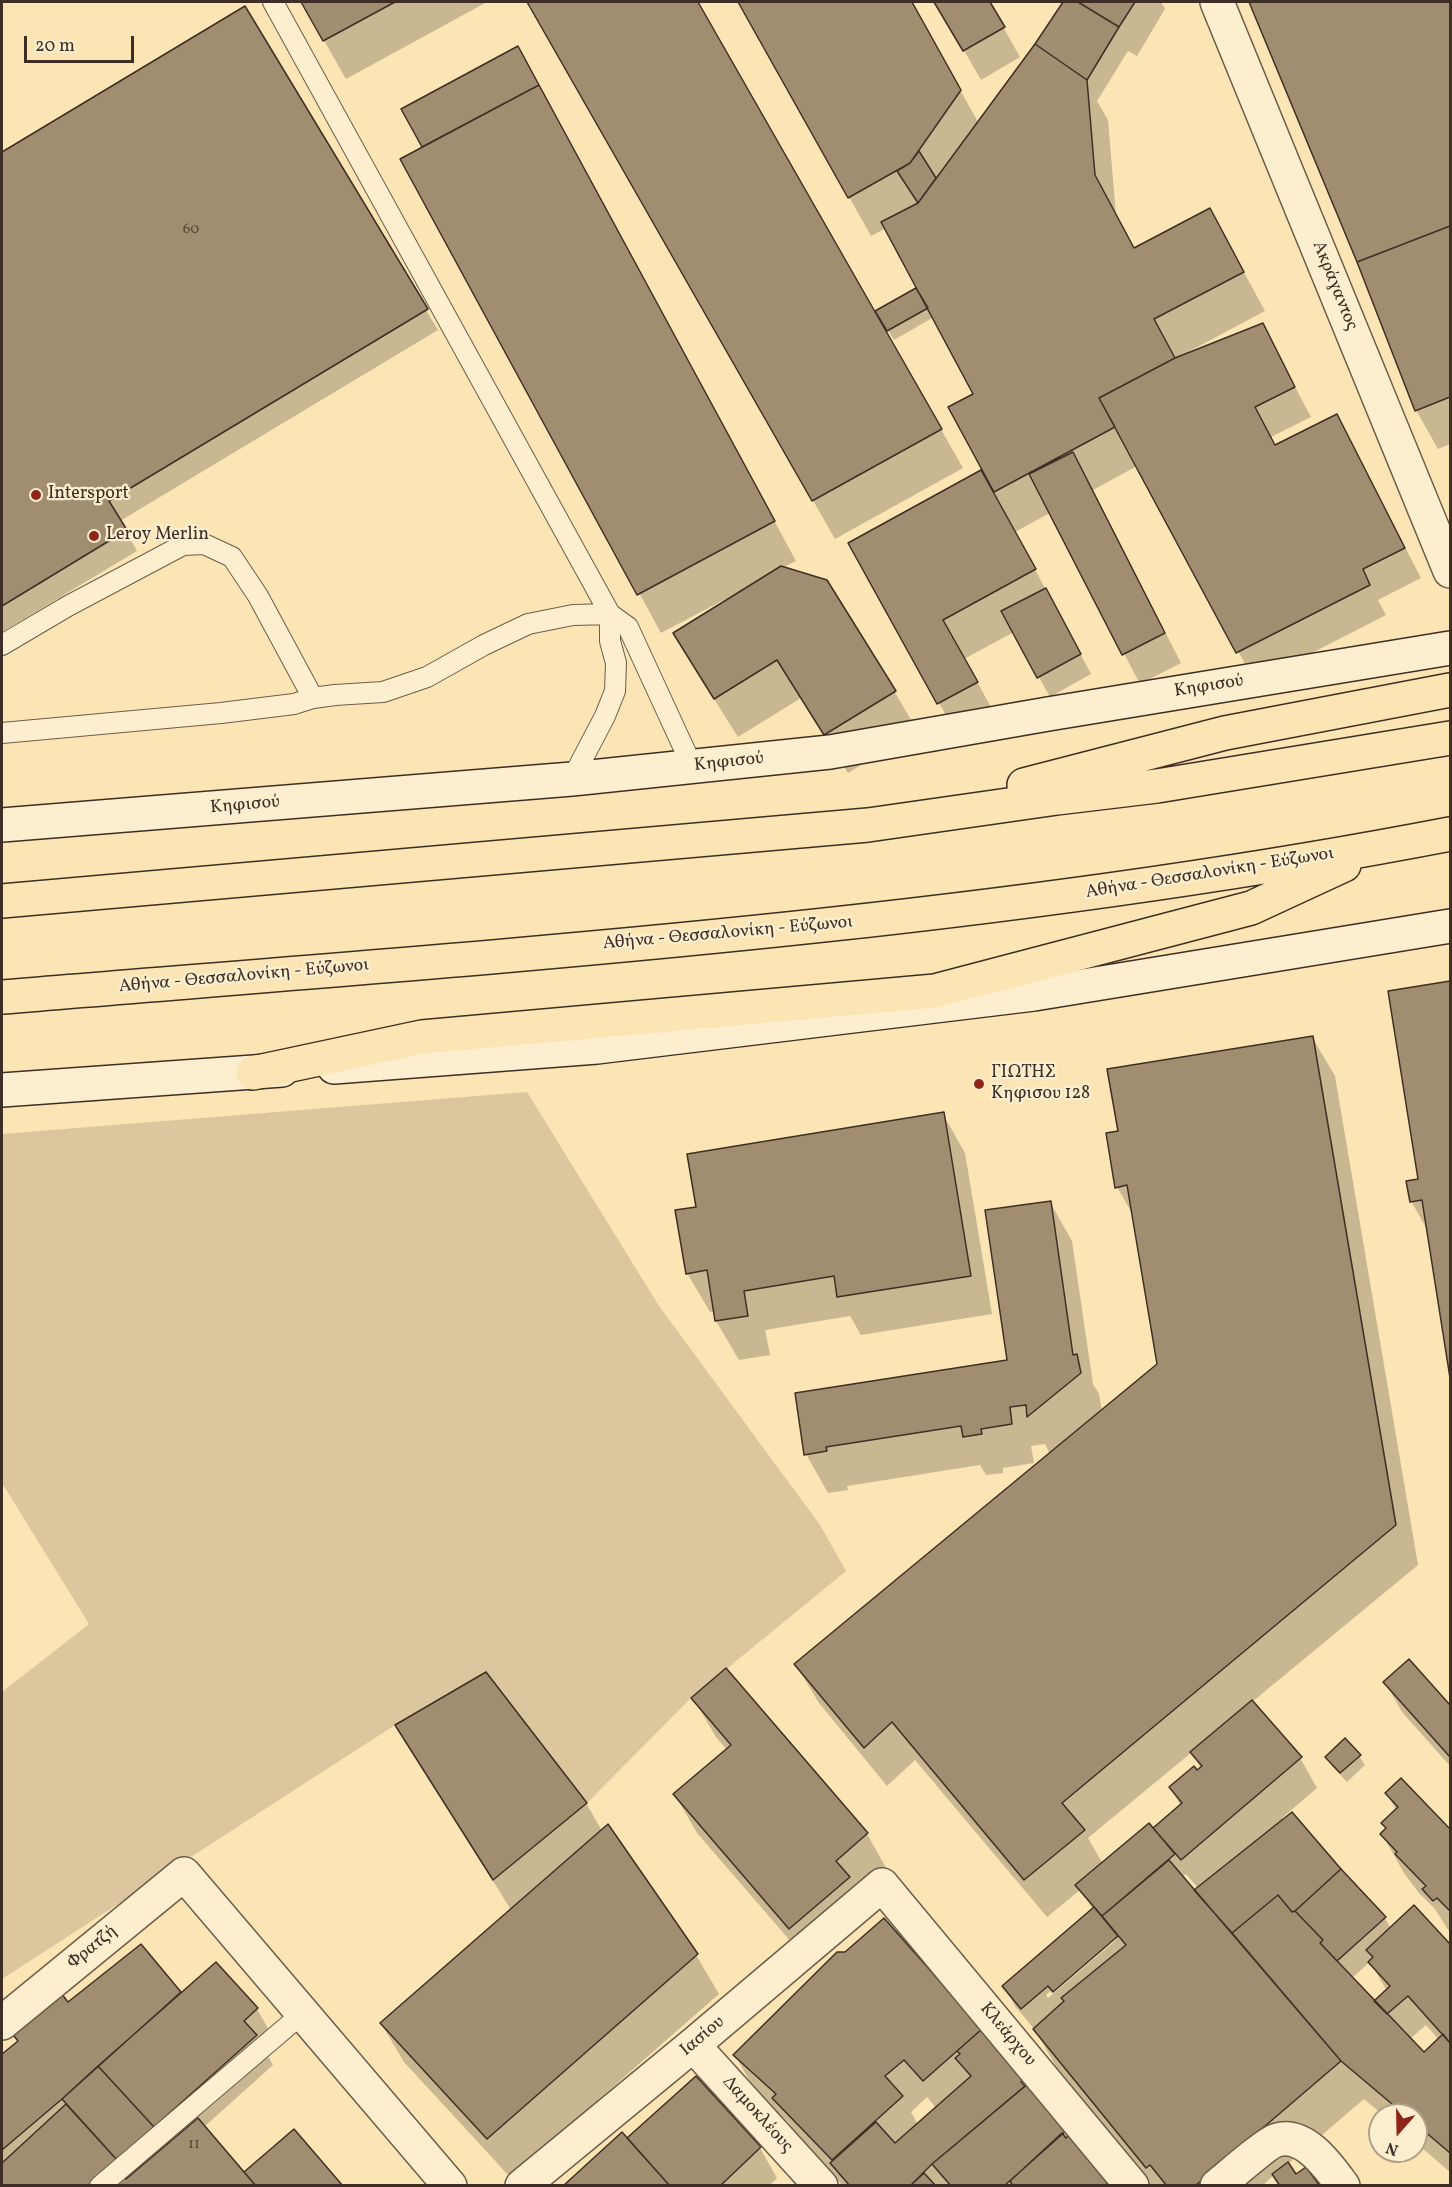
<!DOCTYPE html>
<html>
<head>
<meta charset="utf-8">
<style>
	body { margin:0 }
	#map { position:relative; width:1452px; height:2187px; overflow:hidden; background:#fbe5b5; font-family:Vollkorn,serif }
	canvas { display:block }
	.frame { position:absolute; inset:0; border:3px solid #3f2e26; pointer-events:none }
	.north { position:absolute; left:1368px; top:2103px; width:60px; height:60px; box-sizing:border-box; background:#fceecf; border:2px solid #b0a18b; border-radius:50%; rotate:200deg; font-size:16px; font-weight:700; line-height:24px; text-align:center; color:#3f2e26 }
	.north::after { content:''; display:block; margin:auto; width:21px; height:27px; background:#8f2418; clip-path:polygon(50% 0,100% 100%,50% 72%,0 100%) }
	.scale { position:absolute; left:24px; top:36px; width:110px; height:27px; box-sizing:border-box; border:3px solid #3f2e26; border-top:0; padding-left:8px; font-size:18px; line-height:21px; white-space:nowrap; color:#3f2e26; -webkit-text-stroke:4px #fceecf; paint-order:stroke }
</style>
</head>
<body>
<div id="map">
<canvas width="1452" height="2187"></canvas>
<div class="frame"></div>
<div class="north">N</div>
<div class="scale">20 m</div>
</div>
<script>
const c = document.querySelector('canvas').getContext('2d');
c.lineJoin = 'round';
function paint(path, color) { c.fillStyle = color; c.fill(path, 'evenodd'); }
function trace(path, color, width, dash) { c.strokeStyle = color; c.lineWidth = width; c.lineCap = dash ? 'butt' : 'round'; c.setLineDash(dash || []); c.stroke(path); }
function label(font, color, halo, rows, align = 'center') {
  c.font = font + ' Vollkorn,serif'; c.lineWidth = 4.5; c.setLineDash([]); c.textBaseline = 'middle'; c.strokeStyle = halo; c.fillStyle = color; for (const [text, x, y, turn = 0] of rows) {
    c.save(); c.translate(x, y); c.rotate((+turn || 0) * Math.PI / 180); c.textAlign = isNaN(turn) ? turn : align; if (halo) c.strokeText(text, 0, 0); c.fillText(text, 0, 0); c.restore();
  }
}
const green = new Path2D(`
	M 527,1092 L 659,1306 L 820,1525 L 846,1571 L 691,1698 L 587,1803 L 485,1672 L 395,1725 L 2,1979 L 2,1692 L 89,1624 L 2,1483 L 2,1134 Z`);
const shadow = new Path2D(`
	M 302,2 L 487,2 L 346,79 Z
	M 529,2 L 697,2 L 963,468 L 835,539 Z
	M 739,2 L 911,2 L 978,122 L 1065,2 L 1161,2 L 1165,9 L 1137,56 L 1128,51 L 1097,101 L 1108,120 L 1116,215 L 1135,250 L 1210,210 L 1265,311 L 1188,352 L 1189,354 L 1262,325 L 1311,417 L 1271,437 L 1276,447 L 1337,416 L 1421,578 L 1378,600 L 1386,615 L 1255,682 L 1137,466 L 1093,490 L 1181,663 L 1140,684 L 1050,513 L 1015,532 L 1091,674 L 1050,697 L 1014,632 L 964,659 L 999,721 L 961,742 L 850,544 L 983,470 L 975,394 L 934,317 L 894,340 L 877,312 L 926,303 L 886,228 L 871,236 Z
	M 936,2 L 989,2 L 1020,57 L 981,80 Z
	M 1250,2 L 1450,2 L 1450,444 L 1438,449 L 1416,410 L 1358,262 Z
	M 244,8 L 438,330 L 120,521 L 137,551 L 2,632 L 2,153 Z
	M 529,68 L 796,561 L 782,568 L 894,691 L 917,730 L 848,773 L 801,698 L 738,737 L 697,672 L 736,596 L 735,594 L 661,633 L 402,159 L 424,148 L 403,110 Z
	M 1450,982 L 1450,1368 L 1428,1231 L 1411,1201 L 1420,1180 L 1389,992 Z
	M 1312,1037 L 1335,1076 L 1418,1565 L 1252,1702 L 1300,1758 L 1317,1788 L 1282,1818 L 1341,1870 L 1385,1918 L 1391,1929 L 1414,1908 L 1450,1946 L 1450,2172 L 1416,2143 L 1416,2115 L 1383,2115 L 1364,2099 L 1288,2164 L 1296,2176 L 1318,2186 L 1274,2175 L 1262,2186 L 1152,2186 L 1057,2068 L 1035,2030 L 1015,2006 L 1004,1986 L 1093,1910 L 1080,1890 L 1047,1917 L 915,1760 L 887,1786 L 819,1703 L 796,1665 L 1050,1454 L 1045,1444 L 1031,1446 L 1034,1463 L 1003,1468 L 1003,1473 L 986,1475 L 980,1465 L 847,1486 L 848,1490 L 828,1493 L 806,1454 L 1009,1362 L 1050,1202 L 1072,1241 L 1093,1384 L 1099,1394 L 1102,1411 L 1159,1364 L 1134,1217 L 1117,1187 L 1120,1133 ZM 1192,1752 L 1201,1769 L 1171,1788 L 1181,1806 L 1153,1830 L 1103,1864 L 1088,1838 ZM 1186,1874 L 1198,1888 L 1194,1892 L 1182,1877 ZM 1116,1936 L 1116,1940 L 1048,1998 L 1046,1995 ZM 1370,1962 L 1387,1991 L 1375,2002 L 1352,1978 ZM 1426,2025 L 1439,2040 L 1424,2054 L 1410,2039 Z
	M 943,1114 L 965,1153 L 992,1314 L 861,1335 L 850,1316 L 765,1330 L 770,1355 L 739,1360 L 716,1321 L 715,1311 L 710,1312 L 687,1273 L 698,1208 Z
	M 1409,1661 L 1450,1708 L 1450,1766 L 1402,1712 L 1385,1682 Z
	M 725,1671 L 867,1834 L 889,1873 L 860,1898 L 871,1917 L 812,1966 L 697,1833 L 675,1795 L 727,1750 L 716,1737 L 693,1698 Z
	M 397,1726 L 586,1803 L 602,1831 L 696,1955 L 719,1994 L 510,2177 L 404,2062 L 381,2023 L 511,1910 Z
	M 1359,1756 L 1365,1765 L 1347,1782 L 1332,1766 L 1327,1757 Z
	M 1401,1780 L 1450,1831 L 1450,1933 L 1435,1909 L 1419,1893 L 1404,1873 L 1382,1834 L 1387,1829 L 1383,1823 L 1396,1810 L 1387,1794 Z
	M 140,1946 L 181,1995 L 257,2009 L 274,2039 L 263,2048 L 273,2065 L 204,2127 L 244,2174 L 341,2186 L 2,2186 L 2,2056 Z
	M 837,1954 L 1024,2079 L 1111,2186 L 843,2186 L 797,2137 L 789,2123 L 757,2094 L 735,2055 ZM 927,2097 L 937,2109 L 918,2125 L 911,2112 Z
	M 696,2078 L 760,2148 L 777,2178 L 769,2186 L 566,2186 L 627,2140 Z`);
const building = new Path2D(`
	M 301,2 L 395,2 L 323,41 Z
	M 527,2 L 698,2 L 942,429 L 812,501 Z
	M 738,2 L 912,2 L 961,90 L 910,163 L 848,198 Z
	M 934,2 L 990,2 L 1005,27 L 963,51 Z
	M 1063,2 L 1078,2 L 1119,27 L 1087,80 L 1035,44 Z
	M 1078,2 L 1135,2 L 1119,27 Z
	M 1249,2 L 1450,2 L 1450,226 L 1357,262 Z
	M 245,6 L 428,309 L 109,501 L 127,530 L 2,606 L 2,152 Z
	M 1035,44 L 1087,80 L 1095,175 L 1134,248 L 1210,208 L 1244,272 L 1154,319 L 1175,358 L 1099,398 L 1115,427 L 994,492 L 948,407 L 973,394 L 881,222 L 918,203 Z
	M 518,46 L 539,85 L 422,147 L 401,109 Z
	M 539,85 L 775,521 L 637,595 L 400,159 Z
	M 919,151 L 936,178 L 918,203 L 897,171 L 910,163 Z
	M 1450,226 L 1450,397 L 1415,411 L 1357,262 Z
	M 916,288 L 928,308 L 887,331 L 875,311 Z
	M 1263,323 L 1295,387 L 1255,407 L 1275,445 L 1337,414 L 1405,548 L 1363,569 L 1370,585 L 1236,653 L 1099,398 L 1175,358 Z
	M 1073,452 L 1165,633 L 1122,655 L 1029,474 Z
	M 981,470 L 1036,569 L 943,620 L 978,682 L 937,704 L 848,543 Z
	M 781,566 L 827,580 L 896,691 L 824,735 L 777,660 L 714,699 L 673,633 Z
	M 1046,588 L 1081,654 L 1037,678 L 1001,611 Z
	M 1450,981 L 1450,1378 L 1422,1200 L 1410,1202 L 1406,1181 L 1418,1179 L 1388,991 Z
	M 1313,1036 L 1396,1525 L 1062,1803 L 1085,1830 L 1024,1880 L 892,1722 L 864,1748 L 794,1664 L 1157,1364 L 1127,1185 L 1115,1188 L 1106,1133 L 1118,1131 L 1107,1069 Z
	M 944,1112 L 971,1276 L 837,1297 L 834,1276 L 744,1291 L 748,1316 L 715,1321 L 707,1270 L 686,1274 L 675,1210 L 696,1207 L 687,1154 Z
	M 1051,1201 L 1073,1355 L 1077,1354 L 1081,1373 L 1027,1417 L 1026,1405 L 1010,1407 L 1012,1424 L 981,1429 L 982,1434 L 963,1437 L 961,1426 L 826,1447 L 827,1451 L 804,1455 L 795,1393 L 1007,1360 L 985,1210 Z
	M 1409,1659 L 1450,1705 L 1450,1757 L 1383,1682 Z
	M 726,1668 L 868,1833 L 836,1861 L 850,1877 L 789,1929 L 673,1794 L 731,1745 L 691,1698 Z
	M 486,1672 L 587,1803 L 493,1880 L 395,1725 Z
	M 1252,1700 L 1302,1757 L 1181,1860 L 1153,1828 L 1182,1803 L 1169,1787 L 1194,1766 L 1197,1770 L 1202,1766 L 1190,1752 Z
	M 1345,1738 L 1361,1755 L 1340,1773 L 1325,1757 Z
	M 1401,1778 L 1450,1829 L 1450,1911 L 1437,1898 L 1433,1901 L 1422,1889 L 1426,1886 L 1395,1854 L 1397,1852 L 1380,1834 L 1386,1828 L 1381,1823 L 1398,1807 L 1385,1793 Z
	M 1292,1812 L 1341,1869 L 1295,1911 L 1292,1912 L 1278,1895 L 1232,1933 L 1194,1890 Z
	M 1149,1823 L 1175,1854 L 1102,1916 L 1075,1885 Z
	M 608,1824 L 698,1954 L 487,2139 L 380,2023 Z
	M 1169,1860 L 1341,2061 L 1195,2186 L 1167,2186 L 1150,2165 L 1146,2168 L 1033,2029 L 1064,2001 L 1061,1998 L 1126,1945 L 1102,1916 Z
	M 1341,1869 L 1386,1917 L 1337,1961 L 1320,1943 L 1323,1940 L 1295,1911 Z
	M 1278,1895 L 1292,1912 L 1295,1911 L 1323,1940 L 1320,1943 L 1424,2052 L 1443,2034 L 1450,2043 L 1450,2153 L 1416,2124 L 1416,2115 L 1405,2115 L 1341,2061 L 1232,1933 Z
	M 1414,1905 L 1450,1944 L 1450,2043 L 1408,1996 L 1387,2014 L 1374,2001 L 1390,1986 L 1368,1962 L 1373,1957 L 1366,1950 Z
	M 1094,1907 L 1118,1936 L 1053,1992 L 1048,1986 L 1021,2009 L 1002,1986 Z
	M 884,1918 L 982,2029 L 923,2081 L 904,2060 L 885,2076 L 903,2096 L 832,2160 L 772,2098 L 776,2094 L 733,2055 L 837,1952 L 845,1952 Z
	M 141,1944 L 181,1992 L 62,2099 L 2,2150 L 2,2054 L 18,2041 L 11,2032 L 61,1993 L 68,2002 Z
	M 216,1962 L 258,2008 L 244,2021 L 257,2035 L 154,2127 L 98,2066 Z
	M 982,2029 L 1025,2078 L 1021,2082 L 1025,2086 L 932,2164 L 910,2186 L 850,2186 L 830,2163 L 876,2122 L 895,2143 L 971,2076 L 955,2058 L 960,2054 L 957,2051 Z
	M 98,2066 L 154,2127 L 117,2160 L 62,2099 Z
	M 696,2076 L 761,2147 L 720,2186 L 670,2186 L 627,2138 Z
	M 1029,2083 L 1068,2129 L 1004,2186 L 951,2186 L 932,2164 Z
	M 66,2104 L 117,2160 L 88,2186 L 2,2186 L 2,2163 Z
	M 198,2118 L 256,2186 L 114,2186 L 125,2176 L 126,2179 Z
	M 294,2129 L 343,2186 L 256,2186 L 244,2172 Z
	M 622,2132 L 670,2186 L 563,2186 Z
	M 1062,2133 L 1066,2138 L 1071,2134 L 1109,2181 L 1105,2186 L 1013,2186 L 1010,2181 Z
	M 1288,2162 L 1296,2174 L 1306,2167 L 1320,2186 L 1280,2186 L 1272,2174 Z
	M 924,2173 L 936,2186 L 910,2186 Z`);
const service = new Path2D(`
	M 273,2 L 610,614 L 628,627 L 693,768
	M 2,645 L 68,606 L 183,545 L 204,544 L 232,557 L 258,596 L 313,698
	M 2,733 L 221,713 L 294,704 L 313,698 L 335,695 L 383,692 L 427,677 L 484,645 L 528,624 L 573,615 L 610,614
	M 572,779 L 605,716 L 615,691 L 616,663 L 610,641 L 610,614
	M 100,2186 L 303,2013`);
const minor = new Path2D(`
	M 1217,2 L 1450,571
	M 2,2023 L 184,1874 L 450,2186
	M 693,2045 L 821,2186
	M 522,2186 L 693,2045 L 882,1885 L 1132,2186
	M 1217,2186 C 1227,2178 1268,2142 1277,2140 C 1305,2132 1329,2167 1343,2186`);
const secondary = new Path2D(`
	M 2,825 L 572,779 L 830,752 L 1048,714 L 1450,648
	M 334,1067 L 597,1047 L 1034,994 L 1450,926
	M 2,1090 L 282,1070`);
const motorway = new Path2D(`
	M 1024,785 L 1225,733 L 1450,690
	M 2,901 L 868,825 L 1057,798 L 1157,786 L 1450,738
	M 2,997 C 486,957 973,926 1450,834
	M 253,1073 L 422,1037 L 935,991 L 1251,908 L 1344,865`);
const markers = [
	[36,495,6,"#8f2418"],
	[94,536,6,"#8f2418"],
	[979,1084,6,"#8f2418"]
];
const numberNames = [
	["60",191,230],
	["11",194,2145]
];
const streetNames = [
	["Ακράγαντος",1334,286,68],
	["Κηφισού",1209,687,-9],
	["Κηφισού",729,763,-6],
	["Κηφισού",245,806,-5],
	["Αθήνα - Θεσσαλονίκη - Εύζωνοι",1210,874,-9],
	["Αθήνα - Θεσσαλονίκη - Εύζωνοι",728,934,-5],
	["Αθήνα - Θεσσαλονίκη - Εύζωνοι",244,977,-5],
	["Φρατζή",93,1948,-39],
	["Κλεάρχου",1007,2035,50],
	["Ιασίου",703,2037,-40],
	["Δαμοκλέους",757,2115,48]
];
const poiNames = [
	["Intersport",48,495],
	["Leroy Merlin",106,536],
	["ΓΙΩΤΗΣ",991,1074],
	["Κηφισου 128",991,1095]
];
paint(green, '#dbc69d');
paint(shadow, '#0003');
paint(building, '#a18d70');
trace(building, '#3f2e26', 1.5);
trace(service, '#6e5c4a', 22);
trace(minor, '#6e5c4a', 36);
trace(secondary, '#3f2e26', 36);
trace(motorway, '#3f2e26', 36);
trace(service, '#fceecf', 20);
trace(minor, '#fceecf', 33);
trace(secondary, '#fceecf', 33);
trace(motorway, '#fbe5b5', 33);
for (const [x, y, r, color] of markers) { const dot = new Path2D(); dot.arc(x, y, r, 0, 2 * Math.PI); c.fillStyle = color; c.fill(dot); trace(dot, '#fceecf', 2); }
label('15px', '#584638', null, numberNames);
label('18px', '#3f2e26', '#fceecf', streetNames);
label('18px', '#3f2e26', '#fceecf', poiNames, 'left');
</script>
</body>
</html>
